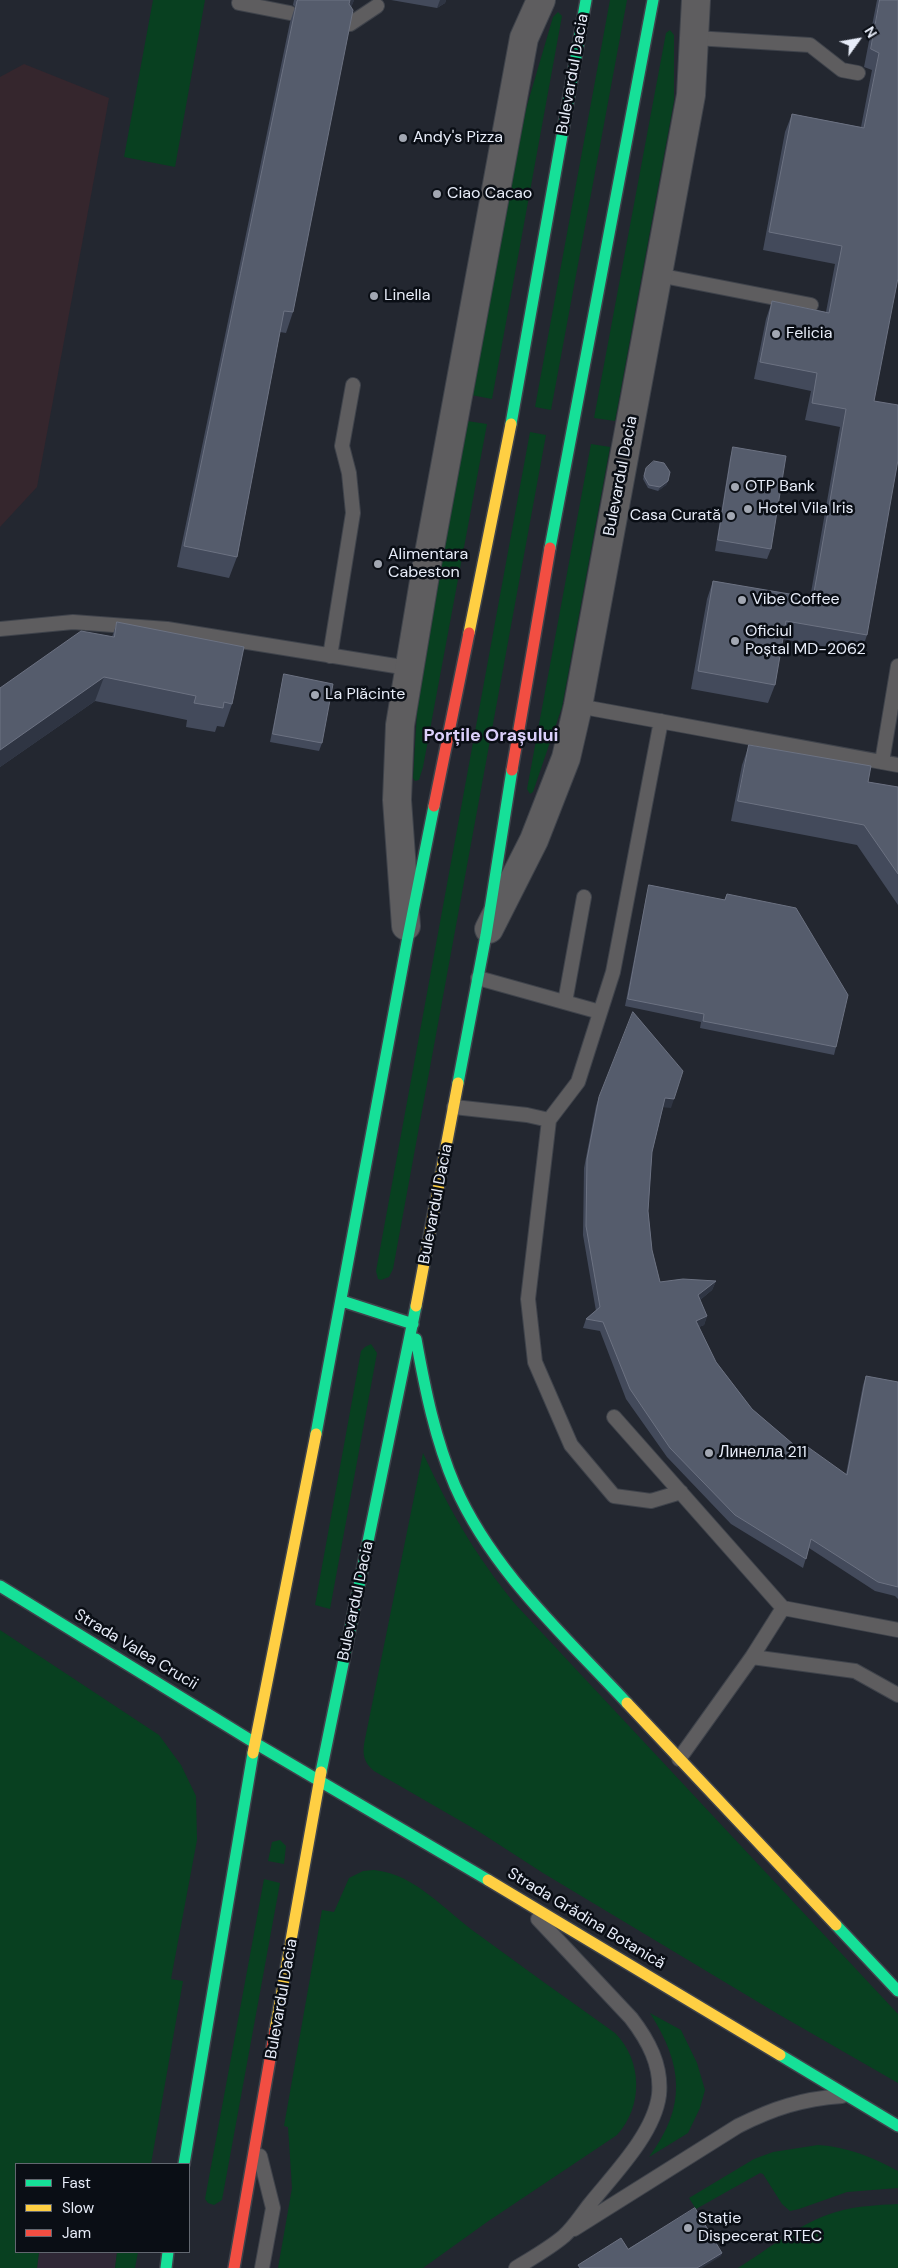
<!DOCTYPE html>
<html>
<head>
<meta charset="utf-8">
<style>
	body { margin:0 }
	#map { position:relative; width:898px; height:2268px; overflow:hidden; background:#232730; font-family:"DM Sans",sans-serif }
	canvas { display:block }
	.legend { position:absolute; left:15px; top:2163px; width:175px; height:90px; box-sizing:border-box; background:#0a0e15; border:1px solid #626770; margin:0; padding:6px 9px; list-style:none; font-size:15px; color:#e7ecf8 }
	.legend li { display:flex; align-items:center; gap:10px; height:25px }
	.legend b { width:25px; border:1px solid #626770 }
	.north { position:absolute; left:833px; top:15px; width:50px; height:50px; -webkit-text-stroke:4px #0a0e15; paint-order:stroke; rotate:58deg; font-size:14px; font-weight:700; line-height:20px; text-align:center; color:#e7ecf8 }
	.north::after { content:''; display:block; margin:auto; width:18px; height:22px; background:#e7ecf8; clip-path:polygon(50% 0,100% 100%,50% 72%,0 100%) }
</style>
</head>
<body>
<div id="map">
<canvas width="898" height="2268"></canvas>
<ul class="legend">
<li><b style="height:6px;background:#16e098"></b>Fast</li>
<li><b style="height:6px;background:#ffcf43"></b>Slow</li>
<li><b style="height:6px;background:#f24e42"></b>Jam</li>
</ul>
<div class="north">N</div>
</div>
<script>
const c = document.querySelector('canvas').getContext('2d');
c.lineJoin = 'round';
function paint(path, color) { c.fillStyle = color; c.fill(path, 'evenodd'); }
function trace(path, color, width, dash) { c.strokeStyle = color; c.lineWidth = width; c.lineCap = dash ? 'butt' : 'round'; c.setLineDash(dash || []); c.stroke(path); }
function label(font, color, halo, rows, align = 'center') {
  c.font = font + ' "DM Sans",sans-serif'; c.lineWidth = 5; c.setLineDash([]); c.textBaseline = 'middle'; c.strokeStyle = halo; c.fillStyle = color; for (const [text, x, y, turn = 0] of rows) {
    c.save(); c.translate(x, y); c.rotate((+turn || 0) * Math.PI / 180); c.textAlign = isNaN(turn) ? turn : align; if (halo) c.strokeText(text, 0, 0); c.fillText(text, 0, 0); c.restore();
  }
}
const commercial = new Path2D(`
	M 39,2252 L 117,2252 L 115,2268 L 37,2268 Z`);
const education = new Path2D(`
	M 24,64 L 109,98 L 37,487 L 0,527 L 0,77 Z`);
const green = new Path2D(`
	M 153,0 L 205,0 L 175,167 L 124,157 Z
	M 610,0 L 627,0 L 551,410 L 535,407 Z
	M 558,12 L 562,16 L 492,399 L 471,395 L 526,109 L 553,17 Z
	M 670,30 L 674,35 L 674,101 L 615,421 L 594,418 L 666,33 Z
	M 467,421 L 487,424 L 423,767 L 419,780 L 415,781 L 413,778 L 419,679 Z
	M 530,432 L 546,435 L 393,1269 L 389,1277 L 381,1280 L 378,1279 L 376,1271 Z
	M 591,444 L 610,447 L 562,707 L 533,792 L 530,794 L 527,789 Z
	M 371,1344 L 377,1353 L 330,1609 L 315,1605 L 361,1351 L 365,1347 Z
	M 423,1453 C 450,1511 475,1555 516,1605 L 898,2014 L 898,2083 L 778,2014 L 543,1873 L 478,1831 L 374,1771 C 363,1762 362,1753 365,1739 Z
	M 0,1630 L 159,1735 L 181,1765 L 196,1796 L 197,1840 L 171,1979 L 183,1981 L 151,2164 L 16,2164 L 16,2252 L 39,2252 L 37,2268 L 0,2268 Z
	M 280,1840 L 286,1846 L 284,1864 L 268,1861 L 272,1842 Z
	M 374,1870 C 416,1874 446,1912 479,1935 C 524,1968 570,2001 615,2033 C 643,2061 643,2107 617,2135 L 487,2222 L 423,2268 L 278,2268 L 292,2188 L 288,2127 L 284,2126 L 322,1910 L 334,1912 L 349,1878 L 363,1871 Z
	M 264,1879 L 280,1883 L 222,2200 L 214,2205 L 208,2203 L 205,2199 Z
	M 650,2013 L 681,2030 L 697,2063 L 705,2090 L 700,2108 L 688,2133 L 649,2157 C 687,2106 683,2065 650,2013 Z
	M 818,2145 C 848,2147 872,2157 898,2171 L 898,2188 L 847,2192 L 799,2209 L 790,2211 L 782,2204 L 763,2174 L 760,2173 L 696,2209 L 689,2198 L 754,2159 L 773,2152 Z
	M 898,2204 L 898,2268 L 738,2268 C 767,2250 803,2221 836,2212 C 856,2206 877,2205 898,2204 Z
	M 117,2252 L 138,2252 L 135,2268 L 115,2268 Z`);
const lane = new Path2D(`
	M 239,3 L 290,13
	M 350,24 L 377,6
	M 695,38 L 810,45 L 842,70 L 858,73
	M 658,275 L 811,305
	M 0,629 L 73,622 L 167,629 L 408,668
	M 330,656 L 353,513 L 349,473 L 342,446 L 353,385
	M 578,706 L 898,765
	M 882,762 L 898,666
	M 478,978 L 600,1012
	M 565,1002 L 584,897
	M 454,1107 L 527,1115 L 549,1120 L 528,1299 L 535,1362 L 571,1445 L 614,1496 L 651,1501 L 681,1492
	M 549,1120 L 578,1082 L 613,972 L 661,721
	M 614,1417 L 783,1608 L 898,1630
	M 752,1657 L 855,1671 L 898,1695
	M 679,1759 L 752,1657 L 783,1608
	M 260,2156 L 273,2208 L 262,2268
	M 574,2229 L 738,2126 C 774,2108 802,2099 842,2096
	M 516,2268 C 532,2258 550,2248 564,2236 C 574,2227 582,2214 590,2204 C 614,2174 654,2134 659,2095 C 662,2065 648,2040 631,2018 L 538,1919`);
const street = new Path2D(`
	M 406,926 L 397,800 L 400,725 L 425,575 L 524,38 L 541,0
	M 489,929 L 534,840 L 566,758 L 578,706 L 691,95 L 696,0`);
const fast = new Path2D(`
	M 511,424 L 586,0
	M 550,548 L 653,0
	M 458,1083 L 486,935 L 512,770
	M 342,1301 L 413,1324
	M 416,1339 C 425,1389 435,1439 455,1486 C 492,1571 565,1636 627,1703
	M 316,1434 L 407,942 L 434,806
	M 0,1586 L 255,1743 L 488,1880
	M 321,1772 L 416,1306
	M 836,1925 L 898,1991
	M 780,2055 L 898,2126
	M 184,2164 L 253,1753
	M 166,2268 L 168,2252`);
const slow = new Path2D(`
	M 469,633 L 511,424
	M 416,1306 L 458,1083
	M 627,1703 L 836,1925
	M 253,1753 L 316,1434
	M 488,1880 L 780,2055
	M 275,2030 L 321,1772`);
const jam = new Path2D(`
	M 512,770 L 550,548
	M 434,806 L 469,633
	M 234,2268 L 275,2030`);
const wall = new Path2D(`
	M 294,0 L 354,0 L 351,7 L 293,312 L 286,333 L 280,332 L 237,557 L 229,578 L 177,567 L 290,22 L 295,7 L 293,5 Z
	M 391,0 L 446,0 L 445,3 L 437,8 Z
	M 877,0 L 898,0 L 874,401 L 867,635 L 861,653 L 782,639 L 775,685 L 768,703 L 691,689 L 707,599 L 713,581 L 810,598 L 840,427 L 805,420 L 811,391 L 754,379 L 766,319 L 772,301 L 826,312 L 835,264 L 763,250 L 785,132 L 792,114 L 861,127 L 872,70 L 864,67 Z
	M 733,447 L 771,549 L 767,559 L 715,551 L 730,458 Z
	M 646,468 L 668,481 L 666,485 L 658,491 L 648,488 L 643,479 Z
	M 117,622 L 232,704 L 224,727 L 217,726 L 215,732 L 186,727 L 187,720 L 95,701 L 0,767 L 0,688 L 112,637 Z
	M 284,674 L 322,743 L 319,751 L 270,742 L 282,682 Z
	M 749,745 L 868,782 L 898,787 L 898,905 L 857,845 L 731,821 L 742,765 Z
	M 649,885 L 724,900 L 727,894 L 836,1047 L 834,1055 L 700,1028 L 701,1022 L 625,1006 L 647,892 Z
	M 599,1097 L 671,1108 L 663,1107 L 652,1152 L 648,1211 L 652,1250 L 660,1282 L 716,1281 L 712,1290 L 700,1300 L 707,1316 L 704,1325 L 699,1327 L 716,1362 L 752,1409 L 800,1450 L 846,1474 L 863,1385 L 866,1376 L 898,1382 L 898,1599 L 895,1596 L 875,1591 L 809,1548 L 803,1568 L 731,1524 L 667,1457 L 626,1399 L 600,1331 L 583,1328 L 586,1319 L 596,1311 L 583,1235 L 584,1168 L 596,1106 Z`);
const shadedWall = new Path2D(`
	M 349,0 L 354,0 L 349,14 Z
	M 440,0 L 446,0 L 445,3 L 437,8 Z
	M 668,481 L 666,485 L 658,491 L 660,487 Z
	M 104,677 L 95,701 L 0,767 L 0,750 Z
	M 665,1098 L 674,1099 L 671,1108 L 662,1107 Z
	M 716,1281 L 712,1290 L 695,1304 L 698,1295 Z
	M 707,1316 L 704,1325 L 692,1330 L 696,1321 Z
	M 722,2253 L 721,2256 L 702,2268 L 697,2268 Z`);
const building = new Path2D(`
	M 299,0 L 350,0 L 349,4 L 353,10 L 293,312 L 284,311 L 237,557 L 184,546 L 297,1 Z
	M 880,0 L 898,0 L 898,278 L 874,401 L 898,405 L 898,460 L 867,635 L 786,621 L 775,685 L 698,671 L 713,581 L 813,598 L 846,409 L 812,403 L 817,373 L 760,362 L 772,301 L 829,313 L 842,246 L 769,232 L 792,114 L 864,128 L 879,53 L 871,49 Z
	M 733,447 L 786,456 L 771,549 L 718,540 Z
	M 654,461 L 664,463 L 670,472 L 668,481 L 660,487 L 649,485 L 644,476 L 646,468 Z
	M 117,622 L 244,647 L 232,704 L 224,702 L 223,708 L 194,703 L 196,696 L 104,677 L 0,750 L 0,688 L 81,631 L 114,637 Z
	M 284,674 L 333,684 L 322,743 L 273,734 Z
	M 749,745 L 871,766 L 868,782 L 898,787 L 898,874 L 864,825 L 738,801 Z
	M 649,885 L 725,900 L 727,894 L 796,908 L 848,995 L 836,1047 L 703,1021 L 704,1014 L 628,999 Z
	M 633,1012 L 683,1071 L 674,1099 L 665,1098 L 652,1152 L 648,1211 L 652,1250 L 660,1282 L 683,1279 L 716,1281 L 698,1295 L 707,1316 L 696,1321 L 716,1362 L 752,1409 L 800,1450 L 805,1445 L 847,1475 L 866,1376 L 898,1382 L 898,1587 L 878,1582 L 811,1539 L 806,1559 L 735,1515 L 670,1448 L 630,1389 L 603,1322 L 586,1319 L 600,1307 L 586,1226 L 587,1159 L 599,1097 Z
	M 695,2208 L 722,2253 L 697,2268 L 580,2268 L 578,2265 L 621,2238 L 628,2249 Z`);
const markers = [
	[403,138,5,"#a2a7b2"],
	[437,194,5,"#a2a7b2"],
	[374,296,5,"#a2a7b2"],
	[776,334,5,"#a2a7b2"],
	[735,487,5,"#a2a7b2"],
	[748,509,5,"#a2a7b2"],
	[731,516,5,"#a2a7b2"],
	[378,564,5,"#a2a7b2"],
	[742,600,5,"#a2a7b2"],
	[735,641,5,"#a2a7b2"],
	[315,695,5,"#a2a7b2"],
	[709,1453,5,"#a2a7b2"],
	[688,2228,5,"#a2a7b2"]
];
const streetNames = [
	["Bulevardul Dacia",573,74,-80],
	["Bulevardul Dacia",621,476,-79],
	["Bulevardul Dacia",436,1204,-79],
	["Bulevardul Dacia",356,1601,-78],
	["Strada Valea Crucii",136,1650,31],
	["Strada Grădina Botanică",586,1919,31],
	["Bulevardul Dacia",282,1999,-80]
];
const poiNames = [
	["Andy's Pizza",413,138],
	["Ciao Cacao",447,194],
	["Linella",384,296],
	["Felicia",786,334],
	["OTP Bank",745,487],
	["Hotel Vila Iris",758,509],
	["Casa Curată",721,516,"right"],
	["Alimentara",388,555],
	["Cabeston",388,573],
	["Vibe Coffee",752,600],
	["Oficiul",745,632],
	["Poștal MD-2062",745,650],
	["La Plăcinte",325,695],
	["Линелла 211",719,1453],
	["Stație",698,2219],
	["Dispecerat RTEC",698,2237]
];
const neighbourhoodNames = [
	["Porțile Orașului",491,736]
];
paint(commercial, '#2f2836');
paint(education, '#35262d');
paint(green, '#084020');
trace(lane, '#3f434b', 16);
trace(street, '#3f434b', 30);
trace(fast, '#3f434b', 14);
trace(slow, '#3f434b', 14);
trace(jam, '#3f434b', 14);
trace(lane, '#5e5d5f', 14);
trace(street, '#5e5d5f', 28);
trace(fast, '#16e098', 11);
trace(slow, '#ffcf43', 11);
trace(jam, '#f24e42', 11);
paint(wall, '#434a5b');
paint(shadedWall, '#2f3543');
paint(building, '#555c6c');
trace(building, '#6c7282', 1);
for (const [x, y, r, color] of markers) { const dot = new Path2D(); dot.arc(x, y, r, 0, 2 * Math.PI); c.fillStyle = color; c.fill(dot); trace(dot, '#0a0e15', 2); }
label('16px', '#e7ecf8', '#0a0e15', streetNames);
label('16px', '#e7ecf8', '#0a0e15', poiNames, 'left');
label('bold 18px', '#dbcffa', '#0a0e15', neighbourhoodNames);
</script>
</body>
</html>
